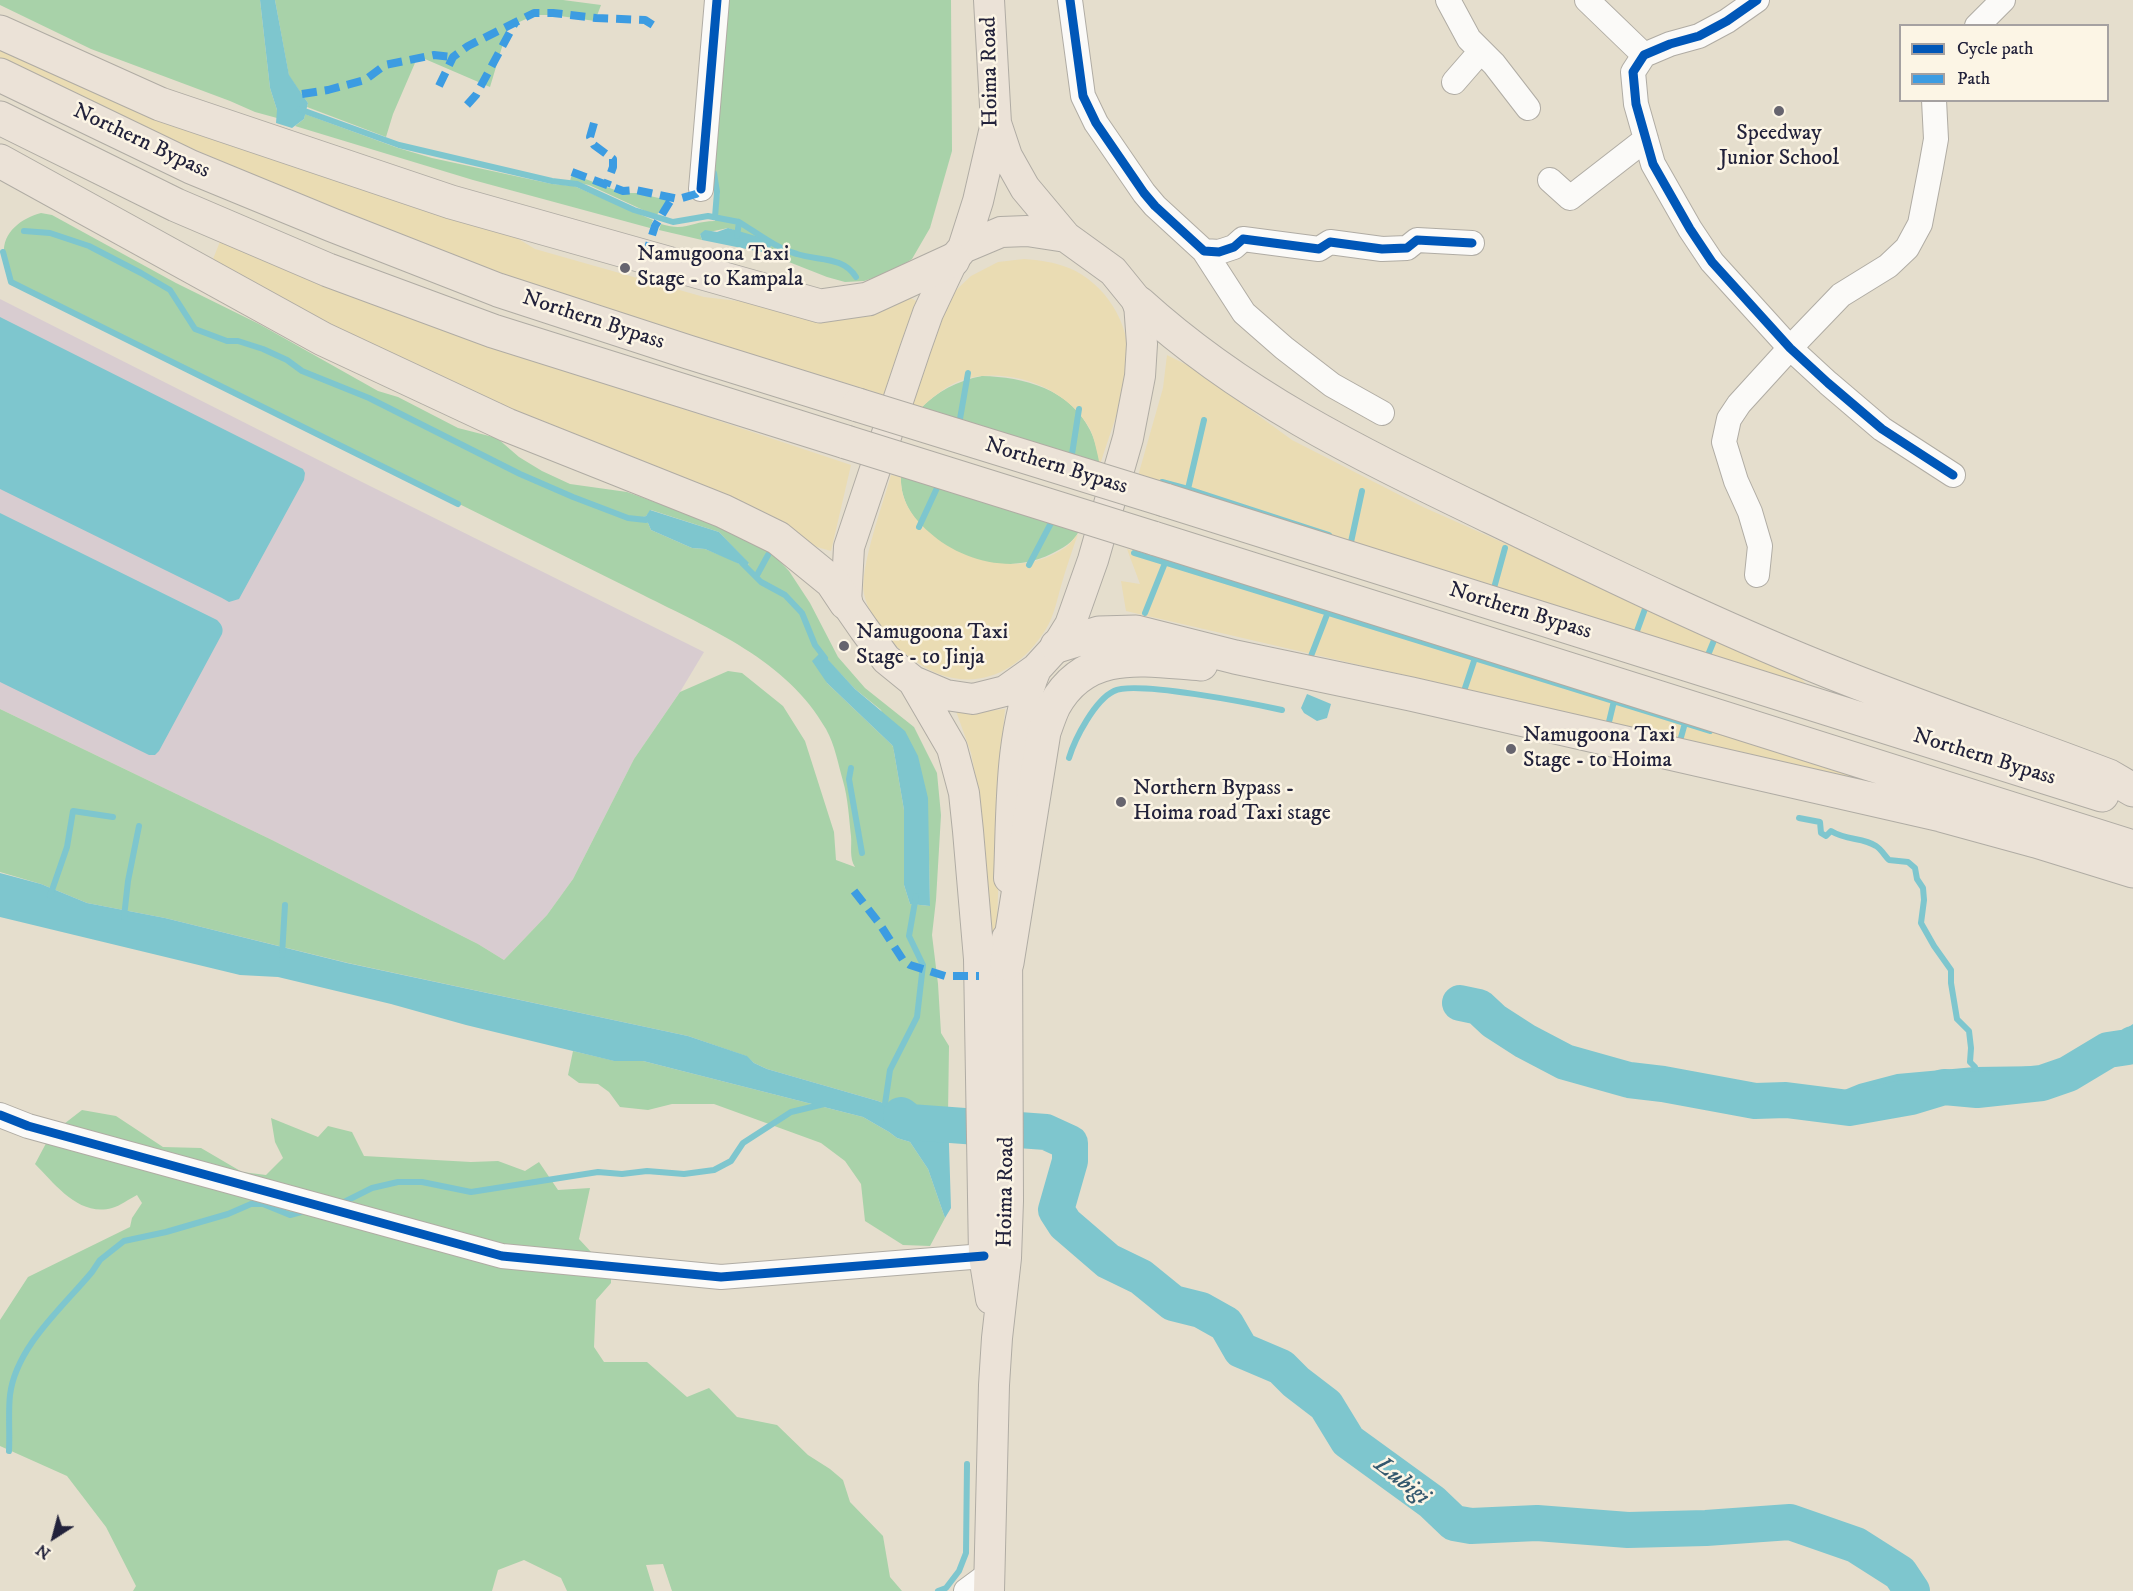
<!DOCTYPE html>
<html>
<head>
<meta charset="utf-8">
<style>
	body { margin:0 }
	#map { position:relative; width:2133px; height:1591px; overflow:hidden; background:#e5decd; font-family:"IM FELL DW Pica",serif }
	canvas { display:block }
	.legend { position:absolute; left:1899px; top:24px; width:210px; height:78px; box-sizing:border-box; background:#fcf5e5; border:2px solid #a5a1a1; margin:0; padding:8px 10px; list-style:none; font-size:18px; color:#22223b }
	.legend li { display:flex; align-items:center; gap:12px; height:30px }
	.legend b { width:30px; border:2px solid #a5a1a1 }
	.north { position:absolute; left:24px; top:1507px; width:60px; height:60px; -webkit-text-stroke:4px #fcf5e5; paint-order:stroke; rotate:216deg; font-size:16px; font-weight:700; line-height:24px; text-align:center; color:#22223b }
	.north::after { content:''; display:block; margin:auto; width:21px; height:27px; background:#22223b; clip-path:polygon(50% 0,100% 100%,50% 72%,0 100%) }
</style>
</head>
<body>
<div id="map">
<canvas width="2133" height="1591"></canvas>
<ul class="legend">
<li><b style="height:8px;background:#0057b8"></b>Cycle path</li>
<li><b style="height:8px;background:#3c9ce2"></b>Path</li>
</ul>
<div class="north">N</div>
</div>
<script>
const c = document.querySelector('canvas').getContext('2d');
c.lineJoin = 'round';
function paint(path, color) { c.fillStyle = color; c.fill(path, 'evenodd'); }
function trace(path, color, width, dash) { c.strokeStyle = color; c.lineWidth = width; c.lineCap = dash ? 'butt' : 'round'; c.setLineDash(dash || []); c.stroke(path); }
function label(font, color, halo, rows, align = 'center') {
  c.font = font + ' "IM FELL DW Pica",serif'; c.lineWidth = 5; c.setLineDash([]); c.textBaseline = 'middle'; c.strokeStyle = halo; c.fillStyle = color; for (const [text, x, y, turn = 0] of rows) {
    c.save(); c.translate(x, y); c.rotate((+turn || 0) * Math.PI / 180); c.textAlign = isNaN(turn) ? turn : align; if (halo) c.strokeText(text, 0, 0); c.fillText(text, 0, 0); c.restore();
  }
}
const industrial = new Path2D(`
	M 0,299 L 364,483 L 704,652 L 680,692 L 634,759 L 573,879 L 547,915 L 504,960 L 478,944 L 272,840 L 0,709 Z`);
const green = new Path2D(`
	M 0,0 L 260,0 L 270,88 L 277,110 L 277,118 L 255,112 L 230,101 L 91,49 L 0,5 Z
	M 275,0 L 563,0 L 601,5 L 595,21 L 553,15 L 535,15 L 508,27 L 490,87 L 418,56 L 393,114 L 386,137 L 307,107 L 308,103 L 289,76 Z
	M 722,0 L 951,0 L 952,151 L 930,228 L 912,259 L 893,271 L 864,281 L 845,282 L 827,277 L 766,253 L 772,245 L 728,228 L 700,234 L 702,240 L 659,230 L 661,224 C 686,232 692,221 715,221 L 720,192 L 706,188 Z
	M 305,114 L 398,148 L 432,158 L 552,184 L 574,186 L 653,220 L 650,228 L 473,180 L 295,126 L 304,119 Z
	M 572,174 L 623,193 L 636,193 L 668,200 L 656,216 L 589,185 L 570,181 Z
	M 41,213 L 52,215 L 176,283 L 259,324 L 378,391 L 398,397 L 458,428 L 497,438 L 519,457 L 542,471 L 570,484 L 627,492 L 746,535 L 774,555 L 789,571 L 810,603 L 838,657 L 865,688 L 914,727 L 937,773 L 941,815 L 936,900 L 932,935 L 938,984 L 941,1033 L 949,1046 L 948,1114 L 928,1109 L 916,1116 L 878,1101 L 767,1069 L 754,1063 L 746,1056 L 688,1036 L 348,963 L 165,918 L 87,903 L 41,884 L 0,872 L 0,709 L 272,840 L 478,944 L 504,960 L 547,915 L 573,879 L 634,759 L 680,692 L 728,671 L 742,673 L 783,706 L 805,741 L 834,832 L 836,860 L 855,867 C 849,858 852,846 851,836 C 849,818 848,798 843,781 C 838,764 835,745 826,729 C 787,660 710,629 643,595 L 11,282 C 9,273 4,263 4,254 C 2,232 22,218 41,213 ZM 651,510 L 719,532 L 749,564 L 743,566 L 730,559 L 705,549 L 692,548 L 651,530 L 648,523 L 640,518 L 646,516 ZM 821,653 L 855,689 L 881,710 L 929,858 L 930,906 L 910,904 L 904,885 L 904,810 L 893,746 L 827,683 Z
	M 982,376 C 1024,377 1070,389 1090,430 C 1096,441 1098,455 1101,466 L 919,410 C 937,391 957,381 982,376 Z
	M 901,475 L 1079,531 C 1073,543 1063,548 1051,554 C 1035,562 1016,565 997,564 C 954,560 898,523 901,475 Z
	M 573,1051 L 615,1061 L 643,1061 L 863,1117 L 889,1132 L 897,1138 L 910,1142 L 928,1169 L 945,1218 L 930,1246 L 903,1245 L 865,1221 L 861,1184 L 845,1161 L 821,1143 L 714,1104 L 672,1104 L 648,1110 L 620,1107 L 609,1092 L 598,1084 L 579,1083 L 568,1075 Z
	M 82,1110 L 116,1116 L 163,1147 L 201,1148 L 242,1172 L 266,1175 L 283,1158 L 275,1142 L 271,1118 L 318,1137 L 328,1126 L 352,1132 L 364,1156 L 471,1162 L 498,1161 L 525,1171 L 539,1162 L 558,1190 L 590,1188 L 579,1239 L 592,1253 L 611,1254 L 611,1283 L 596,1300 L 594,1347 L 604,1362 L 647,1362 L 687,1397 L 709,1388 L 737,1417 L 777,1425 L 808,1455 L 830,1469 L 843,1480 L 850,1502 L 883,1536 L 890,1577 L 902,1591 L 672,1591 L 663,1564 L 646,1565 L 654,1591 L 567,1591 L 561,1578 L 524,1560 L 498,1570 L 492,1591 L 133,1591 L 136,1586 L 106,1527 L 67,1476 L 0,1446 L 0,1320 L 28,1277 L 130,1227 L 132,1218 L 142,1203 L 137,1195 C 129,1199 120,1206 112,1208 C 79,1217 55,1184 35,1164 L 51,1134 Z`);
const sand = new Path2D(`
	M 0,50 L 491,222 L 535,249 L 704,297 L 796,308 L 908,296 L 916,301 L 919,307 L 883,397 L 875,392 C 739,351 601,310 467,261 C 308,203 154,132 0,60 Z
	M 221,239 L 399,314 L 851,465 L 831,551 L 817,547 L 751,510 L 494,409 L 211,264 Z
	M 1024,259 C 1039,260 1054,262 1069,268 C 1105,283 1131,324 1128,363 C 1125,397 1110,432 1100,465 C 1097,453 1095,440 1090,429 C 1067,387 1010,367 965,379 C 948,384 931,398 919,410 L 909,407 L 929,345 L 953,293 L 971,276 L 998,262 Z
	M 1167,355 L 1193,368 L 1292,440 L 1423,507 L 1796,673 L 1809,687 L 1138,476 L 1163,388 Z
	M 891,475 L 901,477 C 900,500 912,517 929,532 C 964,564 1024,577 1066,547 C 1070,544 1074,538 1078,534 C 1072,551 1066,568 1061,586 C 1057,600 1054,616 1046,629 C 1015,679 964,696 915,661 C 891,644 871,623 864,594 C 859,569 884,501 891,475 Z
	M 1127,549 L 1805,759 L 1866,779 L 1865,782 L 1126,611 L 1121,581 L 1140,584 Z
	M 1005,709 L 1001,754 L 1001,812 L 995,977 L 978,789 L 971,753 L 956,711 L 980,712 Z`);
const water = new Path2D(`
	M 260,0 L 275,0 L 289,75 L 308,103 L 304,119 L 292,128 L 276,123 L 277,110 L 270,88 Z
	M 728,228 L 766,239 L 772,245 L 766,253 L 702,240 L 700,234 L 705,230 L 717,232 Z
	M 0,317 L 303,469 L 305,473 L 304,480 L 239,599 L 229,602 L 222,598 L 0,489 Z
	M 650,510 L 719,532 L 749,563 L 746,567 L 705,549 L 692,548 L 651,530 L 648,523 L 639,518 L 646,516 Z
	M 0,513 L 217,620 C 221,624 224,628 222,634 L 159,751 L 155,755 L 149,755 L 0,682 Z
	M 821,652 L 855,689 L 905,731 L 918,756 L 928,798 L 930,906 L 910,904 L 904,885 L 904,810 L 893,746 L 827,683 L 812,661 Z
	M 1307,694 L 1331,704 L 1327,718 L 1317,721 L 1304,713 L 1301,708 Z
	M 0,873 L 41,884 L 87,903 L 165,918 L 347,963 L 688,1036 L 747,1056 L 754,1063 L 767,1069 L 878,1101 L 916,1116 L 928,1109 L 948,1114 L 951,1208 L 945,1218 L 928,1169 L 910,1142 L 897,1138 L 889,1132 L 863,1117 L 643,1061 L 614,1061 L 466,1025 L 391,1004 L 278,977 L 240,975 L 0,917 Z
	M 2133,1024 L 2133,1042 L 2096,1059 L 2041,1076 L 2012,1081 L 1959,1082 L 1940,1092 L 1920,1089 L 1865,1097 L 1848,1096 L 1833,1105 L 1820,1107 L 1810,1104 L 1859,1084 L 1897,1074 L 1975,1067 L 2046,1066 L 2074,1056 L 2098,1039 L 2124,1030 Z`);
const stream = new Path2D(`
	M 299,109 L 399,145 L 552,181 L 577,184 L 634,210 L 673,222 L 708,216 L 739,222 L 737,236
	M 714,173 L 717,192 L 715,217
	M 739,222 C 757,233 776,248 797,254 C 818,261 843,256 856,277
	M 24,231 L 50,233 L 89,246 L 141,273 L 170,290 L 195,329 L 227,341 L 238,341 L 263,349 L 287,360 L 302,371 L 369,398 L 520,474 L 573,497 L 628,518 L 646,520
	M 3,252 L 11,282 L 458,504
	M 960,419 L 968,373
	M 1072,454 L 1079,409
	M 1162,482 L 1188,489 L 1329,535
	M 1188,489 L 1204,420
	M 919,527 L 937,488
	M 1351,542 L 1362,491
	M 1134,553 L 1710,731
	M 742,563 L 761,582 L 785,595 L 802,613 L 815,645 L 825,658
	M 1029,565 L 1051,523
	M 756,577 L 768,555
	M 1494,588 L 1505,548
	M 1145,613 L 1165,563
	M 1637,631 L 1645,609
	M 1708,655 L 1717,633
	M 1311,656 L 1328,612
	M 1464,691 L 1475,658
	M 1608,726 L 1614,701
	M 1680,741 L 1685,723
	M 1069,758 C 1075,738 1095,700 1114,691 C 1134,680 1255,704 1282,710
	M 851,768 L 849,779 L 862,853
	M 1799,818 L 1820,822 L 1821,833 L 1826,836 L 1831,831 C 1847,841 1863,837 1876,846 C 1881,849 1885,856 1889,860 L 1908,862 L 1915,868 L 1917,879 L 1923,888 L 1924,900 L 1921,923 L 1934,946 L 1951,970 L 1951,983 L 1957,1019 L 1969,1031 L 1971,1048 L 1970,1062 L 1975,1067 L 1977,1090
	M 50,896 L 67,847 L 73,811 L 113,817
	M 124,917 L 128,881 L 139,826
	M 282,955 L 285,905
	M 885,1104 L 890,1070 L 917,1017 L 923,965 L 909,936 L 916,896
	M 342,1203 L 372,1188 L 398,1182 L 422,1182 L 471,1192 L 598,1172 L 622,1174 L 647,1171 L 684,1174 L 714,1170 L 731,1161 L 743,1143 L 791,1112 L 824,1104
	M 9,1451 C 10,1433 8,1413 10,1395 C 16,1347 62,1308 92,1272 L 100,1260 L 124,1241 L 166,1232 L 228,1214 L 251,1204 L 263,1204 L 290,1215 L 305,1211
	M 938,1591 L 946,1588 L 959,1571 L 966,1553 L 967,1464`);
const river = new Path2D(`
	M 1460,1003 L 1479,1007 L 1494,1021 L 1525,1041 L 1565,1062 L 1629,1080 L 1663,1084 L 1755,1101 L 1786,1100 L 1849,1108 L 1911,1097 L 1944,1087 L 1977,1090 L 2042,1083 L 2068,1074 L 2108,1050 L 2128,1047 L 2133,1044
	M 901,1115 L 910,1122 L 1046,1132 L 1070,1143 L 1070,1161 L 1056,1210 L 1065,1224 L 1108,1261 L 1141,1277 L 1173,1303 L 1201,1310 L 1226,1324 L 1241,1350 L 1281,1367 L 1296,1382 L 1326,1405 L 1348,1441 L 1432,1502 L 1454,1523 L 1471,1526 L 1537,1523 L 1628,1530 L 1706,1528 L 1790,1522 L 1856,1545 L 1900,1573 L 1912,1591`);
const minor = new Path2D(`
	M 1070,0 L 1083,96 L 1096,123 L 1144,193 L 1155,206 L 1204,251 L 1219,252 L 1234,247 L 1243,239 L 1319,249 L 1330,242 L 1382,249 L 1407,248 L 1417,240 L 1472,243
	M 1448,0 L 1469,39 L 1494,64 L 1528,108
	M 1587,0 L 1644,55
	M 1757,0 L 1727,21 L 1699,36 L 1670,44 L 1644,55 L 1633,72 L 1636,104 L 1653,164 L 1690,229 L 1712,262 L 1790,348 L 1828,383 L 1882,429 L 1953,475
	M 1977,26 L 2003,0
	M 1454,82 L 1481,51
	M 1550,180 L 1570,198 L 1646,139
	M 701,189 L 717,0
	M 1204,251 L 1244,313 L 1284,348 L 1332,385 L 1382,413
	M 1757,575 L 1760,546 L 1750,512 L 1736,481 L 1724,442 L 1729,419 L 1739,404 L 1790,348 L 1841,295 L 1888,266 L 1907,248 L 1920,224 L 1931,167 L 1936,139 L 1934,100
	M 0,1115 L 28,1126 L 502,1256 L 721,1277 L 984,1256
	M 966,1591 L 989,1574`);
const major = new Path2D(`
	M 996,123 L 1007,156 L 1025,188 L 1066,237 L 1113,271 L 1139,303 L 1142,344 L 1140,376 L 1128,438 L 1093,560 L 1070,625 L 1057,646 L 1036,669 L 1005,691 L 973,699 L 946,695 L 913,681 L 886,659 L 864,629 L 846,603 L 849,547 L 915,350 L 928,313 L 953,260 L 963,248 L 1001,232 L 1027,231 L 1066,237
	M 963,248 L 978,201 L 996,123 L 989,0
	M 913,681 L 952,748 L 964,793 L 968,831 L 979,959 L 984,1256 L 991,1299
	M 1009,878 C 1012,808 1009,735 1036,669
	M 989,1591 L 994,1385 L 997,1338 L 1006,1258 L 1008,1201 L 1007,938`);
const highway = new Path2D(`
	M 0,32 L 160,104 L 451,202 L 820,306 L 868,299 L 953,260
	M 0,75 L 191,167 L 332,225 L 498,290 L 688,352 L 858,405
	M 0,118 L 176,205 L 328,270 L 493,331 L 846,442
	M 0,161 L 323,339 L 507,425 L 723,511 L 778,538 L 832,582 L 846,603
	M 1139,303 C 1246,400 1363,455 1491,517 C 1599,569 1707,622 1818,667 C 1914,706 2012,739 2109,776 L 2133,790
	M 1165,500 L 2102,795
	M 1153,538 L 2133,847
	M 1057,646 L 1099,633 L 1136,632 L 1235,657 L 1411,694 L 1941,815 L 2036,841 L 2133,871
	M 1007,963 L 1044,732 C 1047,724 1050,714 1054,706 C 1086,647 1145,660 1201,664`);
const highwayBridge = new Path2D(`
	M 858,405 L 1165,500
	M 846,442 L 1153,538`);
const quiet = new Path2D(`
	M 439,86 L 453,57 L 468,46 L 534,13 L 553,13 L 596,18 L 645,20 L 653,25
	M 302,94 L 328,90 L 365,80 L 385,65 L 434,55 L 453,57
	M 467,105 L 476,95 L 516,21
	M 594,123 L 590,137 L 594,145 L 613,159 L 613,167 L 606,186
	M 572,172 L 623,191 L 636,190 L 678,199 L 696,194 L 701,189
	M 645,257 L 655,226 L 672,198
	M 854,891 L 879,923 L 903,960 L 910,965 L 945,976 L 979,976`);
const cycleway = new Path2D(`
	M 1070,0 L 1083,96 L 1096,123 L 1144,193 L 1155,206 L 1204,251 L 1219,252 L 1234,247 L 1243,239 L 1319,249 L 1330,242 L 1382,249 L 1407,248 L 1417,240 L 1472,243
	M 1757,0 L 1727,21 L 1699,36 L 1670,44 L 1644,55 L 1633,72 L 1636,104 L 1653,164 L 1690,229 L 1712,262 L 1790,348 L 1828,383 L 1882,429 L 1953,475
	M 701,189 L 717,0
	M 0,1115 L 28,1126 L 502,1256 L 721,1277 L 984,1256`);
const markers = [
	[1779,111,6,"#66646e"],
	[625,268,6,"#66646e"],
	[844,646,6,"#66646e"],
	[1511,749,6,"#66646e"],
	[1121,802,6,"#66646e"]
];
const streetNames = [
	["Hoima Road",991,72,-91],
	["Northern Bypass",141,142,25],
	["Northern Bypass",593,321,18],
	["Northern Bypass",1056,467,17],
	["Northern Bypass",1520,612,17],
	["Northern Bypass",1984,758,17],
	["Hoima Road",1007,1192,-89]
];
const poiNames = [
	["Speedway",1779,134,"center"],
	["Junior School",1779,159,"center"],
	["Namugoona Taxi",637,255],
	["Stage - to Kampala",637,280],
	["Namugoona Taxi",856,633],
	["Stage - to Jinja",856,658],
	["Namugoona Taxi",1523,736],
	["Stage - to Hoima",1523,761],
	["Northern Bypass -",1133,789],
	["Hoima road Taxi stage",1133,814]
];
const waterNames = [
	["Lubigi",1401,1482,38]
];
paint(industrial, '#d8ccd0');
paint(green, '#a8d2a9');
paint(sand, '#eadcb3');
paint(water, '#7ec6ce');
trace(stream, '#7ec6ce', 6);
trace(river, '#7ec6ce', 36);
trace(minor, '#b0aca4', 26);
trace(major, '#b0aca4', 32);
trace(highway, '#b0aca4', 35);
trace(minor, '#fbfaf8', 24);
trace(major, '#ebe2d7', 30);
trace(highway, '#ebe2d7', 33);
trace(highwayBridge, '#b0aca4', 35, []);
trace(highwayBridge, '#ebe2d7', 33);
trace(quiet, '#3c9ce2', 8, [15, 8]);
trace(cycleway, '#0057b8', 9);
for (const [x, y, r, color] of markers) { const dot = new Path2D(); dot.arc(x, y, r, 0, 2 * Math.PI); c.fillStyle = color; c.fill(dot); trace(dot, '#fcf5e5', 2); }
label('22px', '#22223b', '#fcf5e5', streetNames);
label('22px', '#22223b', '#fcf5e5', poiNames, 'left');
label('italic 24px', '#33586e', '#fcf5e5', waterNames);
</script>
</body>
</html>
